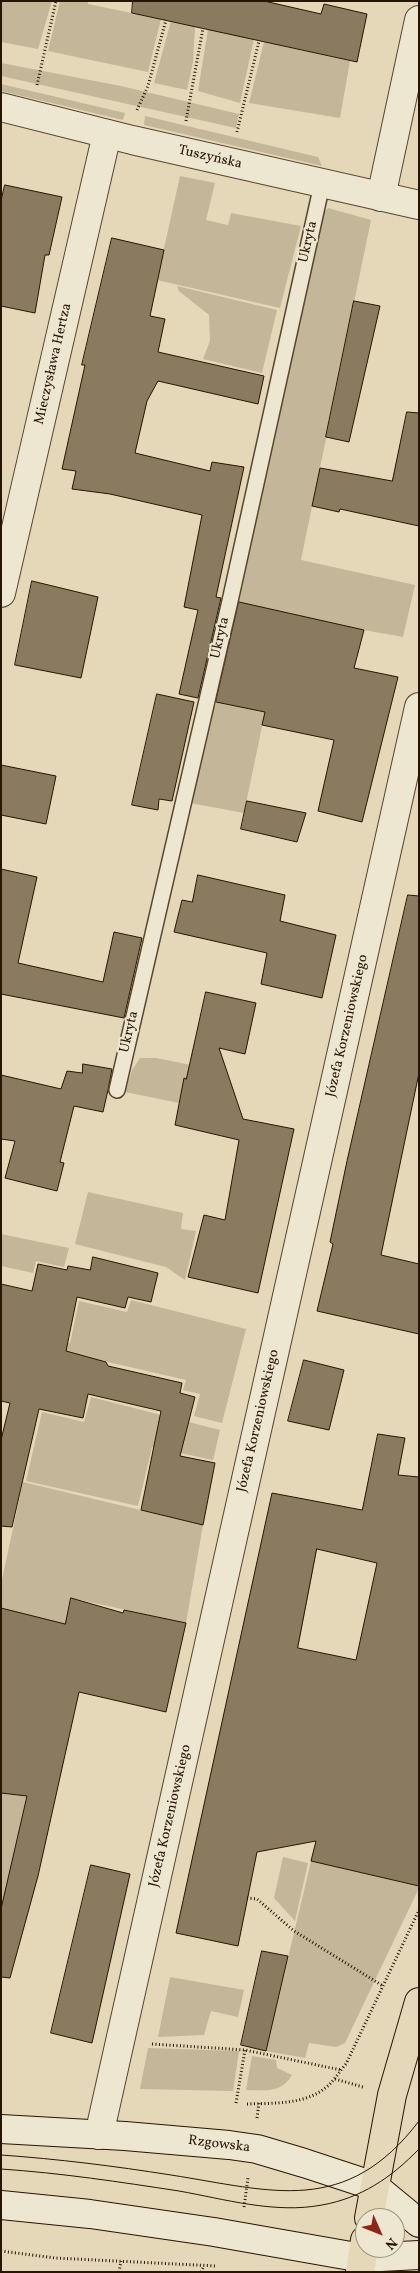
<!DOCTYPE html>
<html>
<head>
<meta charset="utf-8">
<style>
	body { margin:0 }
	#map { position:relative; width:420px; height:2273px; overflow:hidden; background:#e4d8b8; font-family:Vollkorn,serif }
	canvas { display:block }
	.frame { position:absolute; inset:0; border:2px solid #281500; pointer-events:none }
	.north { position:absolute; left:355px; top:2208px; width:50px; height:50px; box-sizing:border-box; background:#ede6d1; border:1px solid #9e927d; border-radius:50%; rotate:134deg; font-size:14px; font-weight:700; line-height:20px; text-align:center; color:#281500 }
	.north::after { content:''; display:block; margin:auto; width:18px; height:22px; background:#8f2418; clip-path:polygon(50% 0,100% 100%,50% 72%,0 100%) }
</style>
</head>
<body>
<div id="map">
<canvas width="420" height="2273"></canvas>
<div class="frame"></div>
<div class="north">N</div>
</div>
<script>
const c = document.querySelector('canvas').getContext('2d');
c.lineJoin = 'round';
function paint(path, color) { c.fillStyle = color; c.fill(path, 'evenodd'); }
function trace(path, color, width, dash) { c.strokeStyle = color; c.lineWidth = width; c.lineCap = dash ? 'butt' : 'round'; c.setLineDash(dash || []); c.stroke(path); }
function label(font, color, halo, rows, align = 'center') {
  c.font = font + ' Vollkorn,serif'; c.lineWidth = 4.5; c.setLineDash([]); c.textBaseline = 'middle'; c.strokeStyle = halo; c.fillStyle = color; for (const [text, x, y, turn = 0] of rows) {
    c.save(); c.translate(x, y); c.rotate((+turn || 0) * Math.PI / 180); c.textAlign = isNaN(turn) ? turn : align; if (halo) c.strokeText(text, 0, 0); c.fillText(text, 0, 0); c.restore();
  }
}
const green = new Path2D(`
	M 1,1 L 52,1 L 38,49 L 1,42 Z
	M 60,1 L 88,1 L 88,4 L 161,19 L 148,72 L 48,51 Z
	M 171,21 L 195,27 L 193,62 L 187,90 L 154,83 Z
	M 208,29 L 254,39 L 240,103 L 198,91 Z
	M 264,42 L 350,61 L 340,118 L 249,103 Z
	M 1,63 L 121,86 L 239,114 L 236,128 L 1,76 Z
	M 1,84 L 125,113 L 123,120 L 1,91 Z
	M 145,116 L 318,157 L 322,166 L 144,125 Z
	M 180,176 L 215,183 L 206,220 L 228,225 L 231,213 L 301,226 L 280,308 L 157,280 Z
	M 328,208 L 371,220 L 301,560 L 415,585 L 403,637 L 364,630 L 238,602 L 319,223 L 323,214 Z
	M 177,286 L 277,310 L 262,373 L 203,359 L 210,341 L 209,315 L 179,291 Z
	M 217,702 L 265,712 L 244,813 L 190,803 L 210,718 Z
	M 140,1058 L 156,1058 L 201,1067 L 203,1082 L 184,1079 L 179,1103 L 125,1092 L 132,1070 Z
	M 88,1192 L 183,1213 L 181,1229 L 196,1231 L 185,1280 L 166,1267 L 75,1244 Z
	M 1,1234 L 69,1248 L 64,1267 L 36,1261 L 33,1273 L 1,1266 Z
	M 131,1300 L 246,1329 L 222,1423 L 194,1416 L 200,1394 L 183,1390 L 186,1380 L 56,1350 L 59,1342 L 70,1343 L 79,1301 L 127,1312 Z
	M 91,1397 L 220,1430 L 213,1460 L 152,1447 L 138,1506 L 26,1481 L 42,1412 L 84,1422 Z
	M 23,1482 L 203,1525 L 186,1623 L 71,1598 L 1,1912 L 1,1584 Z
	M 283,1857 L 308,1863 L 295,1921 L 274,1898 Z
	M 311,1861 L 419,1886 L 419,1888 L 345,2043 L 336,2047 L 309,2043 L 305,2058 L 266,2051 Z
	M 170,1977 L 244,1990 L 238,2017 L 211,2011 L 204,2035 L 158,2037 Z
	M 148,2048 L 239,2051 L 233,2091 L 140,2089 Z
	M 252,2056 L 276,2060 L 277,2068 L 292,2075 C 281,2094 265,2090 246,2090 Z`);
const building = new Path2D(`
	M 133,1 L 264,1 L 321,14 L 324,4 L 367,14 L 357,62 L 132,13 Z
	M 5,185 L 62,197 L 49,255 L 45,255 L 35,313 L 1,306 L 1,201 Z
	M 112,238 L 164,250 L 150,316 L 165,319 L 158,352 L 264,376 L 258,404 L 158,381 L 147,401 L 135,453 L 210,471 L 212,462 L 244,467 L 216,597 L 221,598 L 198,698 L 179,694 L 198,610 L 184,607 L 202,515 L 110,494 L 72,489 L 76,471 L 62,469 L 85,365 L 82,365 Z
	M 354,301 L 380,306 L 349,442 L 326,437 Z
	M 407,412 L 419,413 L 419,526 L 340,509 L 339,512 L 312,506 L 320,468 L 392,481 Z
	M 32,581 L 98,597 L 81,678 L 15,665 Z
	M 239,602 L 364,630 L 354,668 L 398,677 L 362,822 L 318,811 L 334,740 L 262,725 L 265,712 L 216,702 Z
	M 157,694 L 194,702 L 172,801 L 159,799 L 158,810 L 132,805 Z
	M 1,765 L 56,776 L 46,824 L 1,815 Z
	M 247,801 L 306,813 L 297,842 L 241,829 Z
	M 1,869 L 37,877 L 18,963 L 103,982 L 114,932 L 142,938 L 124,1018 L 1,994 Z
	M 198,875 L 285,895 L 280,921 L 336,935 L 322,998 L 261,984 L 267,953 L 174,932 L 182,900 L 192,902 Z
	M 408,895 L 419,896 L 419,1073 L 381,1255 L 419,1264 L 419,1334 L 317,1311 L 333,1244 L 330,1242 L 347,1161 Z
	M 206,992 L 256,1003 L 245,1054 L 219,1048 L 243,1119 L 294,1129 L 258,1293 L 188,1277 L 204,1215 L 225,1220 L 239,1140 L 175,1125 L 184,1078 L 186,1079 Z
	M 83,1064 L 112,1069 L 108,1090 L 103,1112 L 74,1106 L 60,1162 L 64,1163 L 57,1191 L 5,1178 L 15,1141 L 1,1139 L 1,1075 L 61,1089 L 67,1071 L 82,1073 Z
	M 93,1257 L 158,1273 L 151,1302 L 128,1297 L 125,1308 L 77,1297 L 66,1351 L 106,1362 L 108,1366 L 182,1383 L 180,1393 L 195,1397 L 180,1456 L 215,1463 L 203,1525 L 141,1510 L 161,1411 L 88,1394 L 83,1418 L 39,1409 L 12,1527 L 1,1526 L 1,1440 L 10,1403 L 1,1401 L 1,1284 L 32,1291 L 38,1264 L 67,1270 L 68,1266 L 90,1270 Z
	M 304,1360 L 344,1370 L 329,1430 L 288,1421 Z
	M 378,1434 L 405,1438 L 398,1475 L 419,1477 L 419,1886 L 311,1861 L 316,1841 L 257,1852 L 238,1946 L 176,1933 L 272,1493 L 362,1510 ZM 317,1549 L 377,1563 L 356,1660 L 298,1648 Z
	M 71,1598 L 123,1613 L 124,1610 L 186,1623 L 166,1712 L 79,1692 L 38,1876 L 10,1978 L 1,1977 L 1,1909 L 27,1796 L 1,1793 L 1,1608 L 65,1624 Z
	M 91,1865 L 130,1874 L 92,2043 L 51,2033 Z
	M 262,1951 L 288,1956 L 266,2051 L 241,2045 Z`);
const path = new Path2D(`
	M 37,85 L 56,1
	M 137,110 L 148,86 L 166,20
	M 186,121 L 203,28
	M 237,132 L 259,41
	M 247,1898 L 257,1899 L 294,1931 L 383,1986
	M 152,2044 L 245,2050 L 341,2070
	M 335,2079 L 363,2087
	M 236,2103 L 245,2050
	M 247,2104 C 275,2103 307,2105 329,2085 C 335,2079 340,2071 346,2064 L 419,1910
	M 257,2118 L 259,2103
	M 244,2207 L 248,2178
	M 1,2251 L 55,2258 L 216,2266
	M 119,2272 L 121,2261
	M 201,2272 L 204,2266`);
const service = new Path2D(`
	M 117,1090 L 230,601 L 322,184`);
const minor = new Path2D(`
	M 381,197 L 419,20
	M 1,593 L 107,134
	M 99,2135 L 419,707`);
const tertiary = new Path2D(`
	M 1,107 L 132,140 L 419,205`);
const secondary = new Path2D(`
	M 1,2129 L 125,2136 L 229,2145 L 257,2149 L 304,2163 L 374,2186 L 419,2223
	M 1,2205 L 90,2214 L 214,2232 L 362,2258 L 419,2255`);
const primary = new Path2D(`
	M 369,2218 L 392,2095 L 419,2002
	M 360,2272 L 365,2240`);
const tram = new Path2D(`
	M 1,2155 C 58,2159 114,2166 171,2175 C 273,2191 346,2217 419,2121
	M 1,2169 C 61,2173 120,2182 179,2191 C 224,2199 275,2214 322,2205 C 361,2198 391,2178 419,2149`);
const streetNames = [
	["Tuszyńska",210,158,13],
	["Ukryta",309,242,-77],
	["Mieczysława Hertza",54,364,-77],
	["Ukryta",221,638,-77],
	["Józefa Korzeniowskiego",348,1026,-77],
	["Ukryta",130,1032,-77],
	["Józefa Korzeniowskiego",259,1421,-77],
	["Józefa Korzeniowskiego",171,1816,-77],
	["Rzgowska",219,2145,7]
];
paint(green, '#c4b799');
paint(building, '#8a7a60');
trace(building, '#281500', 1);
trace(service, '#57462e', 18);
trace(minor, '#57462e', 30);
trace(tertiary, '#57462e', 30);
trace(secondary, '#281500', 30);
trace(primary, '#281500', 30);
trace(path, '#281500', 3, [1, 2.5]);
trace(service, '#ede6d1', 15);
trace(minor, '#ede6d1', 28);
trace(tertiary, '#ede6d1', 28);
trace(secondary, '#ede6d1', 28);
trace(primary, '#e4d8b8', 28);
trace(tram, '#281500', 1);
label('14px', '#281500', '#ede6d1', streetNames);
</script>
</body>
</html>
